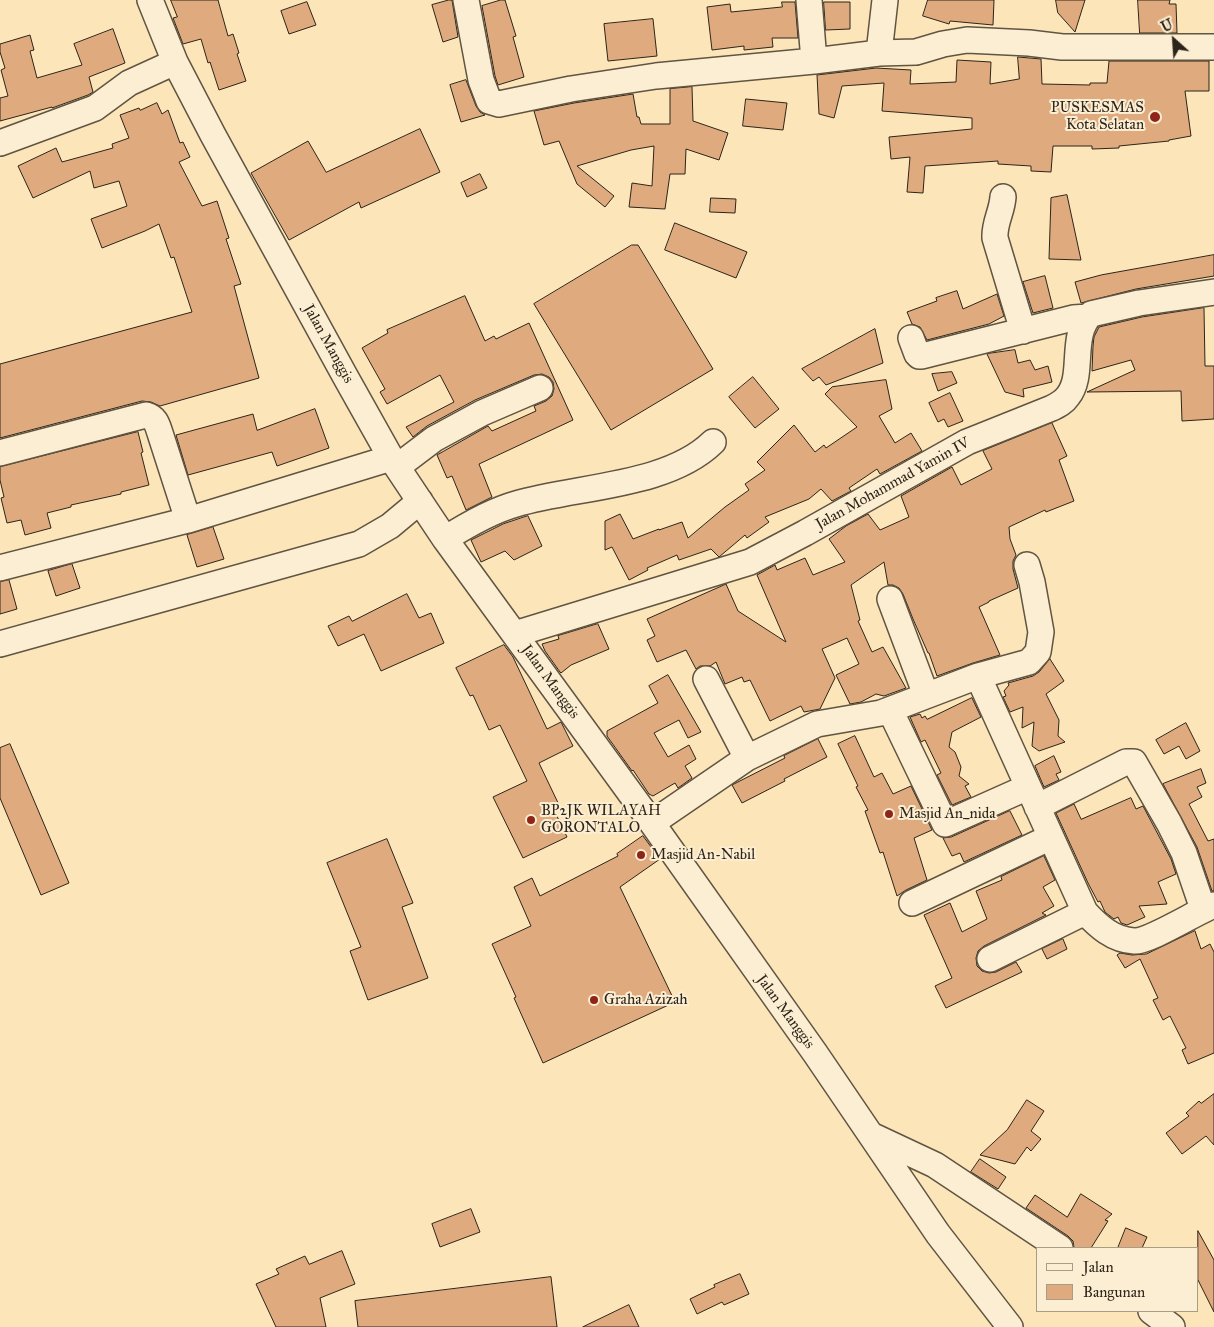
<!DOCTYPE html>
<html>
<head>
<meta charset="utf-8">
<style>
	body { margin:0 }
	#map { position:relative; width:1214px; height:1327px; overflow:hidden; background:#fbe5b9; font-family:"IM FELL Great Primer",serif }
	canvas { display:block }
	.legend { position:absolute; left:1036px; top:1247px; width:162px; height:65px; box-sizing:border-box; background:#fceed2; border:1px solid #a99d88; margin:0; padding:6px 9px; list-style:none; font-size:15px; color:#2d241a }
	.legend li { display:flex; align-items:center; gap:10px; height:25px }
	.legend b { width:25px; border:1px solid #a99d88 }
	.north { position:absolute; left:1149px; top:15px; width:50px; height:50px; -webkit-text-stroke:4px #fceed2; paint-order:stroke; rotate:334deg; font-size:14px; font-weight:700; line-height:20px; text-align:center; color:#2d241a }
	.north::after { content:''; display:block; margin:auto; width:18px; height:22px; background:#2d241a; clip-path:polygon(50% 0,100% 100%,50% 72%,0 100%) }
</style>
</head>
<body>
<div id="map">
<canvas width="1214" height="1327"></canvas>
<ul class="legend">
<li><b style="height:6px;background:#fceed2"></b>Jalan</li>
<li><b style="height:14px;background:#dfab7e"></b>Bangunan</li>
</ul>
<div class="north">U</div>
</div>
<script>
const c = document.querySelector('canvas').getContext('2d');
c.lineJoin = 'round';
function paint(path, color) { c.fillStyle = color; c.fill(path, 'evenodd'); }
function trace(path, color, width, dash) { c.strokeStyle = color; c.lineWidth = width; c.lineCap = dash ? 'butt' : 'round'; c.setLineDash(dash || []); c.stroke(path); }
function label(font, color, halo, rows, align = 'center') {
  c.font = font + ' "IM FELL Great Primer",serif'; c.lineWidth = 4; c.setLineDash([]); c.textBaseline = 'middle'; c.strokeStyle = halo; c.fillStyle = color; for (const [text, x, y, turn = 0] of rows) {
    c.save(); c.translate(x, y); c.rotate((+turn || 0) * Math.PI / 180); c.textAlign = isNaN(turn) ? turn : align; if (halo) c.strokeText(text, 0, 0); c.fillText(text, 0, 0); c.restore();
  }
}
const building = new Path2D(`
	M 171,0 L 218,0 L 228,36 L 233,34 L 239,53 L 237,54 L 246,81 L 219,90 L 210,62 L 208,63 L 201,39 L 183,44 L 173,18 L 177,17 Z
	M 449,0 L 452,0 L 458,37 L 443,42 L 432,5 Z
	M 501,0 L 505,0 L 516,36 L 513,37 L 524,77 L 498,85 L 495,76 L 482,6 Z
	M 928,0 L 994,0 L 993,25 L 950,21 L 949,24 L 923,16 Z
	M 1056,0 L 1085,0 L 1075,32 L 1058,13 Z
	M 1138,0 L 1170,0 L 1169,4 L 1176,4 L 1177,33 L 1140,33 Z
	M 307,2 L 316,25 L 289,34 L 281,11 Z
	M 782,2 L 795,2 L 798,38 L 772,38 L 773,47 L 744,50 L 744,46 L 712,50 L 707,7 L 730,4 L 731,12 L 782,7 Z
	M 824,2 L 850,2 L 850,29 L 826,30 Z
	M 653,19 L 657,56 L 608,61 L 604,24 Z
	M 113,29 L 125,63 L 89,77 L 93,92 L 88,95 L 52,108 L 52,107 L 0,121 L 0,98 L 8,96 L 1,70 L 5,68 L 0,52 L 0,44 L 30,35 L 34,50 L 30,51 L 37,78 L 82,65 L 74,44 Z
	M 1018,57 L 1041,59 L 1042,84 L 1090,85 L 1090,83 L 1107,83 L 1109,61 L 1209,61 L 1209,91 L 1185,91 L 1191,136 L 1169,140 L 1169,141 L 1119,146 L 1119,148 L 1092,149 L 1092,146 L 1053,146 L 1051,172 L 1031,171 L 1031,166 L 998,164 L 998,161 L 925,166 L 923,193 L 907,192 L 910,157 L 891,159 L 889,137 L 972,129 L 972,118 L 882,111 L 884,83 L 842,86 L 834,118 L 819,114 L 817,75 L 876,68 L 911,70 L 910,84 L 956,82 L 957,60 L 991,62 L 990,84 L 1019,79 Z
	M 466,80 L 476,106 L 480,112 L 485,115 L 461,122 L 450,85 Z
	M 692,87 L 693,121 L 728,133 L 719,160 L 686,149 L 685,174 L 670,174 L 665,209 L 629,207 L 632,183 L 652,186 L 654,146 L 631,150 L 577,166 L 614,196 L 605,207 L 577,184 L 559,141 L 544,145 L 534,111 L 574,103 L 633,94 L 637,117 L 639,117 L 641,124 L 670,124 L 670,89 Z
	M 746,99 L 787,103 L 783,130 L 743,126 Z
	M 157,103 L 162,114 L 168,110 L 180,143 L 183,142 L 190,157 L 179,162 L 202,206 L 217,201 L 229,238 L 226,239 L 241,284 L 234,286 L 259,378 L 160,406 L 151,402 L 142,401 L 0,438 L 0,364 L 192,312 L 174,257 L 171,258 L 159,224 L 145,231 L 102,248 L 91,219 L 127,206 L 119,181 L 94,188 L 90,171 L 33,198 L 18,166 L 56,148 L 62,162 L 113,148 L 112,144 L 129,138 L 120,115 L 139,108 L 140,110 Z
	M 420,129 L 440,172 L 361,208 L 359,202 L 289,240 L 251,173 L 308,141 L 326,172 Z
	M 480,174 L 487,188 L 467,197 L 461,183 Z
	M 1067,195 L 1081,260 L 1049,259 L 1051,198 Z
	M 711,198 L 736,199 L 735,213 L 710,212 Z
	M 675,223 L 747,252 L 736,278 L 665,250 Z
	M 632,245 L 638,245 L 713,369 L 611,430 L 534,304 Z
	M 1214,255 L 1214,276 L 1136,289 L 1081,303 L 1075,282 L 1101,275 Z
	M 1045,276 L 1053,308 L 1033,313 L 1023,282 Z
	M 957,291 L 963,309 L 997,294 L 1004,316 L 989,324 L 927,340 L 920,327 L 912,324 L 907,312 L 937,301 L 936,298 Z
	M 465,296 L 485,341 L 494,336 L 496,339 L 529,323 L 573,420 L 479,464 L 492,497 L 466,510 L 452,476 L 447,478 L 437,455 L 488,426 L 492,431 L 536,411 L 534,406 L 546,401 L 552,396 L 554,389 L 553,382 L 549,377 L 542,374 L 534,375 L 475,400 L 427,426 L 413,437 L 406,427 L 454,402 L 440,375 L 387,404 L 380,392 L 385,389 L 362,348 L 388,333 L 387,330 Z
	M 1204,308 L 1205,366 L 1214,366 L 1214,419 L 1182,421 L 1181,391 L 1087,392 L 1135,370 L 1131,360 L 1092,371 L 1093,346 L 1094,337 L 1099,327 L 1142,317 Z
	M 875,329 L 883,363 L 826,385 L 819,377 L 813,381 L 802,369 Z
	M 1015,350 L 1018,363 L 1030,360 L 1035,370 L 1048,366 L 1052,382 L 1023,389 L 1024,397 L 1005,392 L 987,354 Z
	M 952,372 L 957,383 L 938,391 L 932,374 Z
	M 753,377 L 779,409 L 755,428 L 729,397 Z
	M 886,380 L 892,409 L 879,416 L 895,443 L 911,433 L 922,451 L 880,474 L 877,469 L 849,488 L 851,491 L 832,501 L 821,489 L 809,499 L 765,517 L 769,522 L 747,538 L 745,535 L 719,557 L 711,549 L 679,560 L 677,555 L 647,568 L 648,570 L 629,580 L 612,547 L 605,550 L 605,521 L 620,514 L 633,539 L 659,529 L 659,530 L 682,522 L 688,538 L 725,507 L 749,490 L 745,484 L 765,470 L 757,462 L 794,425 L 815,452 L 824,445 L 826,448 L 857,427 L 825,394 L 832,387 Z
	M 950,393 L 963,421 L 948,427 L 944,419 L 938,422 L 929,403 Z
	M 315,409 L 329,448 L 277,466 L 272,452 L 188,475 L 176,435 L 253,414 L 257,430 Z
	M 1052,423 L 1067,456 L 1059,460 L 1074,501 L 1046,512 L 1045,510 L 1009,527 L 1010,539 L 1016,555 L 1013,561 L 1013,569 L 1018,588 L 989,601 L 989,602 L 979,607 L 1000,655 L 973,663 L 937,676 L 929,653 L 928,653 L 913,619 L 903,594 L 899,588 L 893,585 L 888,585 L 884,562 L 851,585 L 860,620 L 858,621 L 872,652 L 883,647 L 906,688 L 884,696 L 876,694 L 861,702 L 850,704 L 836,675 L 859,664 L 847,638 L 822,649 L 835,678 L 820,709 L 804,712 L 801,706 L 770,721 L 750,680 L 744,682 L 742,677 L 725,684 L 716,662 L 710,666 L 700,666 L 696,669 L 686,650 L 657,662 L 647,640 L 655,636 L 647,619 L 726,584 L 738,611 L 786,642 L 757,575 L 775,565 L 777,570 L 805,558 L 813,575 L 845,562 L 829,539 L 846,526 L 868,514 L 880,530 L 909,517 L 901,496 L 952,467 L 961,485 L 992,469 L 983,451 Z
	M 138,432 L 143,452 L 141,453 L 149,485 L 121,492 L 121,494 L 71,505 L 71,507 L 47,513 L 51,528 L 25,535 L 21,520 L 7,523 L 1,498 L 4,497 L 0,480 L 0,467 Z
	M 528,516 L 542,546 L 514,560 L 505,551 L 481,562 L 471,540 L 503,524 Z
	M 213,527 L 224,559 L 197,567 L 187,535 Z
	M 72,564 L 80,588 L 56,596 L 48,571 Z
	M 9,580 L 17,609 L 0,614 L 0,582 Z
	M 407,594 L 419,618 L 431,613 L 444,643 L 381,671 L 364,634 L 338,646 L 328,626 L 349,616 L 352,621 Z
	M 598,624 L 609,649 L 571,665 L 561,673 L 560,672 L 545,651 L 542,644 L 559,639 L 558,636 Z
	M 504,645 L 513,657 L 547,729 L 561,722 L 573,746 L 539,763 L 560,807 L 554,810 L 567,837 L 523,858 L 493,797 L 527,781 L 500,725 L 489,730 L 473,695 L 470,696 L 456,668 Z
	M 1050,659 L 1064,681 L 1046,694 L 1059,720 L 1058,736 L 1065,742 L 1039,751 L 1032,746 L 1034,722 L 1022,728 L 1023,707 L 1010,712 L 1003,697 L 1006,696 L 1004,691 L 1009,685 L 1008,683 L 1033,676 L 1039,672 Z
	M 668,675 L 701,732 L 688,738 L 679,720 L 654,733 L 668,757 L 689,745 L 696,759 L 685,766 L 692,778 L 678,788 L 675,783 L 653,796 L 649,794 L 633,770 L 632,771 L 607,736 L 607,731 L 658,703 L 649,686 Z
	M 972,698 L 981,717 L 952,732 L 949,747 L 955,752 L 961,767 L 959,776 L 969,784 L 965,786 L 971,797 L 952,805 L 937,775 L 941,773 L 925,740 L 921,742 L 910,717 L 920,714 L 922,718 L 925,716 L 927,719 Z
	M 1186,723 L 1200,751 L 1186,759 L 1179,746 L 1164,754 L 1156,740 Z
	M 855,736 L 874,777 L 882,773 L 893,794 L 911,786 L 932,830 L 914,838 L 927,880 L 906,890 L 897,896 L 883,852 L 880,853 L 865,811 L 868,810 L 856,787 L 858,786 L 838,744 Z
	M 818,739 L 827,757 L 784,779 L 785,781 L 742,803 L 732,785 L 785,758 L 784,756 Z
	M 10,744 L 69,883 L 41,895 L 0,798 L 0,748 Z
	M 1054,756 L 1061,772 L 1056,774 L 1059,780 L 1044,787 L 1035,766 Z
	M 1201,769 L 1206,783 L 1197,787 L 1202,797 L 1189,804 L 1208,841 L 1214,839 L 1214,891 L 1212,891 L 1197,847 L 1163,784 Z
	M 1131,798 L 1136,809 L 1143,806 L 1171,859 L 1176,874 L 1158,882 L 1167,904 L 1139,906 L 1145,917 L 1127,925 L 1121,923 L 1118,917 L 1114,919 L 1110,916 L 1105,912 L 1100,901 L 1098,902 L 1088,883 L 1056,813 L 1074,804 L 1081,819 Z
	M 1010,811 L 1022,835 L 964,862 L 960,853 L 952,856 L 943,838 L 951,837 Z
	M 643,836 L 660,859 L 620,887 L 675,1002 L 543,1063 L 514,998 L 516,997 L 492,944 L 531,926 L 514,887 L 532,878 L 540,896 L 618,856 L 617,854 Z
	M 387,839 L 413,903 L 402,907 L 428,978 L 368,1000 L 350,951 L 361,947 L 327,863 Z
	M 1044,856 L 1055,880 L 1043,887 L 1054,906 L 1042,913 L 1046,915 L 984,946 L 978,951 L 976,958 L 977,966 L 982,971 L 989,973 L 996,972 L 1016,962 L 1022,972 L 946,1008 L 935,986 L 952,978 L 924,915 L 950,903 L 962,932 L 987,919 L 976,891 L 1002,880 L 1001,877 Z
	M 1195,931 L 1201,949 L 1210,944 L 1214,952 L 1214,1053 L 1188,1064 L 1182,1050 L 1186,1048 L 1170,1016 L 1163,1020 L 1153,1000 L 1158,998 L 1140,959 L 1125,968 L 1117,955 L 1120,953 L 1132,955 L 1146,954 Z
	M 1063,939 L 1067,949 L 1047,959 L 1042,949 Z
	M 1214,1094 L 1214,1145 L 1206,1136 L 1182,1154 L 1166,1133 L 1189,1116 L 1186,1113 L 1199,1101 L 1201,1103 Z
	M 1027,1100 L 1044,1111 L 1031,1131 L 1041,1139 L 1031,1151 L 1027,1147 L 1015,1164 L 980,1155 L 1007,1130 Z
	M 980,1159 L 1006,1177 L 998,1189 L 971,1172 Z
	M 1081,1194 L 1112,1214 L 1105,1220 L 1108,1221 L 1091,1248 L 1074,1248 L 1073,1241 L 1068,1236 L 1026,1208 L 1035,1195 L 1067,1217 Z
	M 471,1209 L 480,1232 L 440,1247 L 432,1224 Z
	M 1126,1228 L 1147,1237 L 1142,1248 L 1118,1248 Z
	M 1198,1231 L 1214,1260 L 1214,1312 L 1198,1280 Z
	M 342,1251 L 355,1284 L 320,1298 L 326,1327 L 276,1327 L 256,1284 L 279,1274 L 276,1269 L 305,1256 L 309,1264 Z
	M 740,1274 L 749,1294 L 724,1305 L 722,1302 L 697,1314 L 690,1299 L 715,1287 L 714,1285 Z
	M 551,1277 L 557,1327 L 358,1327 L 355,1301 Z
	M 629,1305 L 639,1327 L 583,1327 Z`);
const minor = new Path2D(`
	M 150,0 L 175,62 L 213,135 L 345,376 L 391,458 L 445,539 L 652,823 L 815,1053 L 938,1234 L 1010,1327
	M 466,0 L 481,80 L 489,101 L 499,104 L 571,89 L 656,76 L 814,61 L 879,53 L 916,52 L 943,44 L 967,40 L 1029,43 L 1062,47 L 1214,47
	M 809,0 L 814,61
	M 879,53 L 885,0
	M 0,143 L 95,108 L 129,83 L 175,62
	M 1003,197 C 1002,212 994,223 995,238 L 1023,331
	M 911,338 L 917,354 L 919,356 L 922,356 L 1073,318 L 1088,317
	M 0,453 L 146,415 C 156,418 157,424 160,433 L 188,520
	M 397,467 L 434,439 L 482,413 L 540,388
	M 445,539 C 467,525 491,511 516,504 C 576,486 667,487 713,442
	M 0,568 L 188,520 L 391,458
	M 890,599 L 926,695
	M 515,634 L 750,562 L 805,533 L 967,442 L 1052,408 C 1058,405 1064,402 1068,396 C 1085,375 1069,336 1091,314 L 1139,303 L 1214,292
	M 0,644 L 359,544 L 390,526 L 420,501
	M 978,676 L 1085,912
	M 706,679 L 747,758
	M 890,710 L 945,824 L 1028,787
	M 1037,807 L 1126,762 L 1134,762 L 1169,823 L 1184,853 L 1203,909
	M 652,823 L 747,758 L 817,724 L 881,713 L 978,676 L 1029,662 L 1038,652 L 1041,632 L 1032,582 L 1027,565
	M 912,903 L 1051,837
	M 990,959 L 1085,912 C 1098,926 1113,940 1134,941 C 1149,942 1196,912 1214,905
	M 871,1135 L 935,1165 L 1060,1248
	M 1151,1311 L 1172,1327`);
const markers = [
	[1155,117,6,"#8f2418"],
	[889,814,5,"#8f2418"],
	[531,820,5,"#8f2418"],
	[641,855,5,"#8f2418"],
	[594,1000,5,"#8f2418"]
];
const poiNames = [
	["PUSKESMAS",1144,108,"right"],
	["Kota Selatan",1144,125,"right"],
	["BP2JK WILAYAH",541,811],
	["GORONTALO",541,828],
	["Masjid An_nida",899,814],
	["Masjid An-Nabil",651,855],
	["Graha Azizah",604,1000]
];
const streetNames = [
	["Jalan Manggis",328,344,61],
	["Jalan Mohammad Yamin IV",893,484,-29],
	["Jalan Manggis",550,682,54],
	["Jalan Manggis",785,1012,54]
];
paint(building, '#dfab7e');
trace(building, '#2d241a', 1);
trace(minor, '#605442', 28);
trace(minor, '#fceed2', 25);
for (const [x, y, r, color] of markers) { const dot = new Path2D(); dot.arc(x, y, r, 0, 2 * Math.PI); c.fillStyle = color; c.fill(dot); trace(dot, '#fceed2', 2); }
label('15px', '#2d241a', '#fceed2', poiNames, 'left');
label('15px', '#2d241a', '#fceed2', streetNames);
</script>
</body>
</html>
